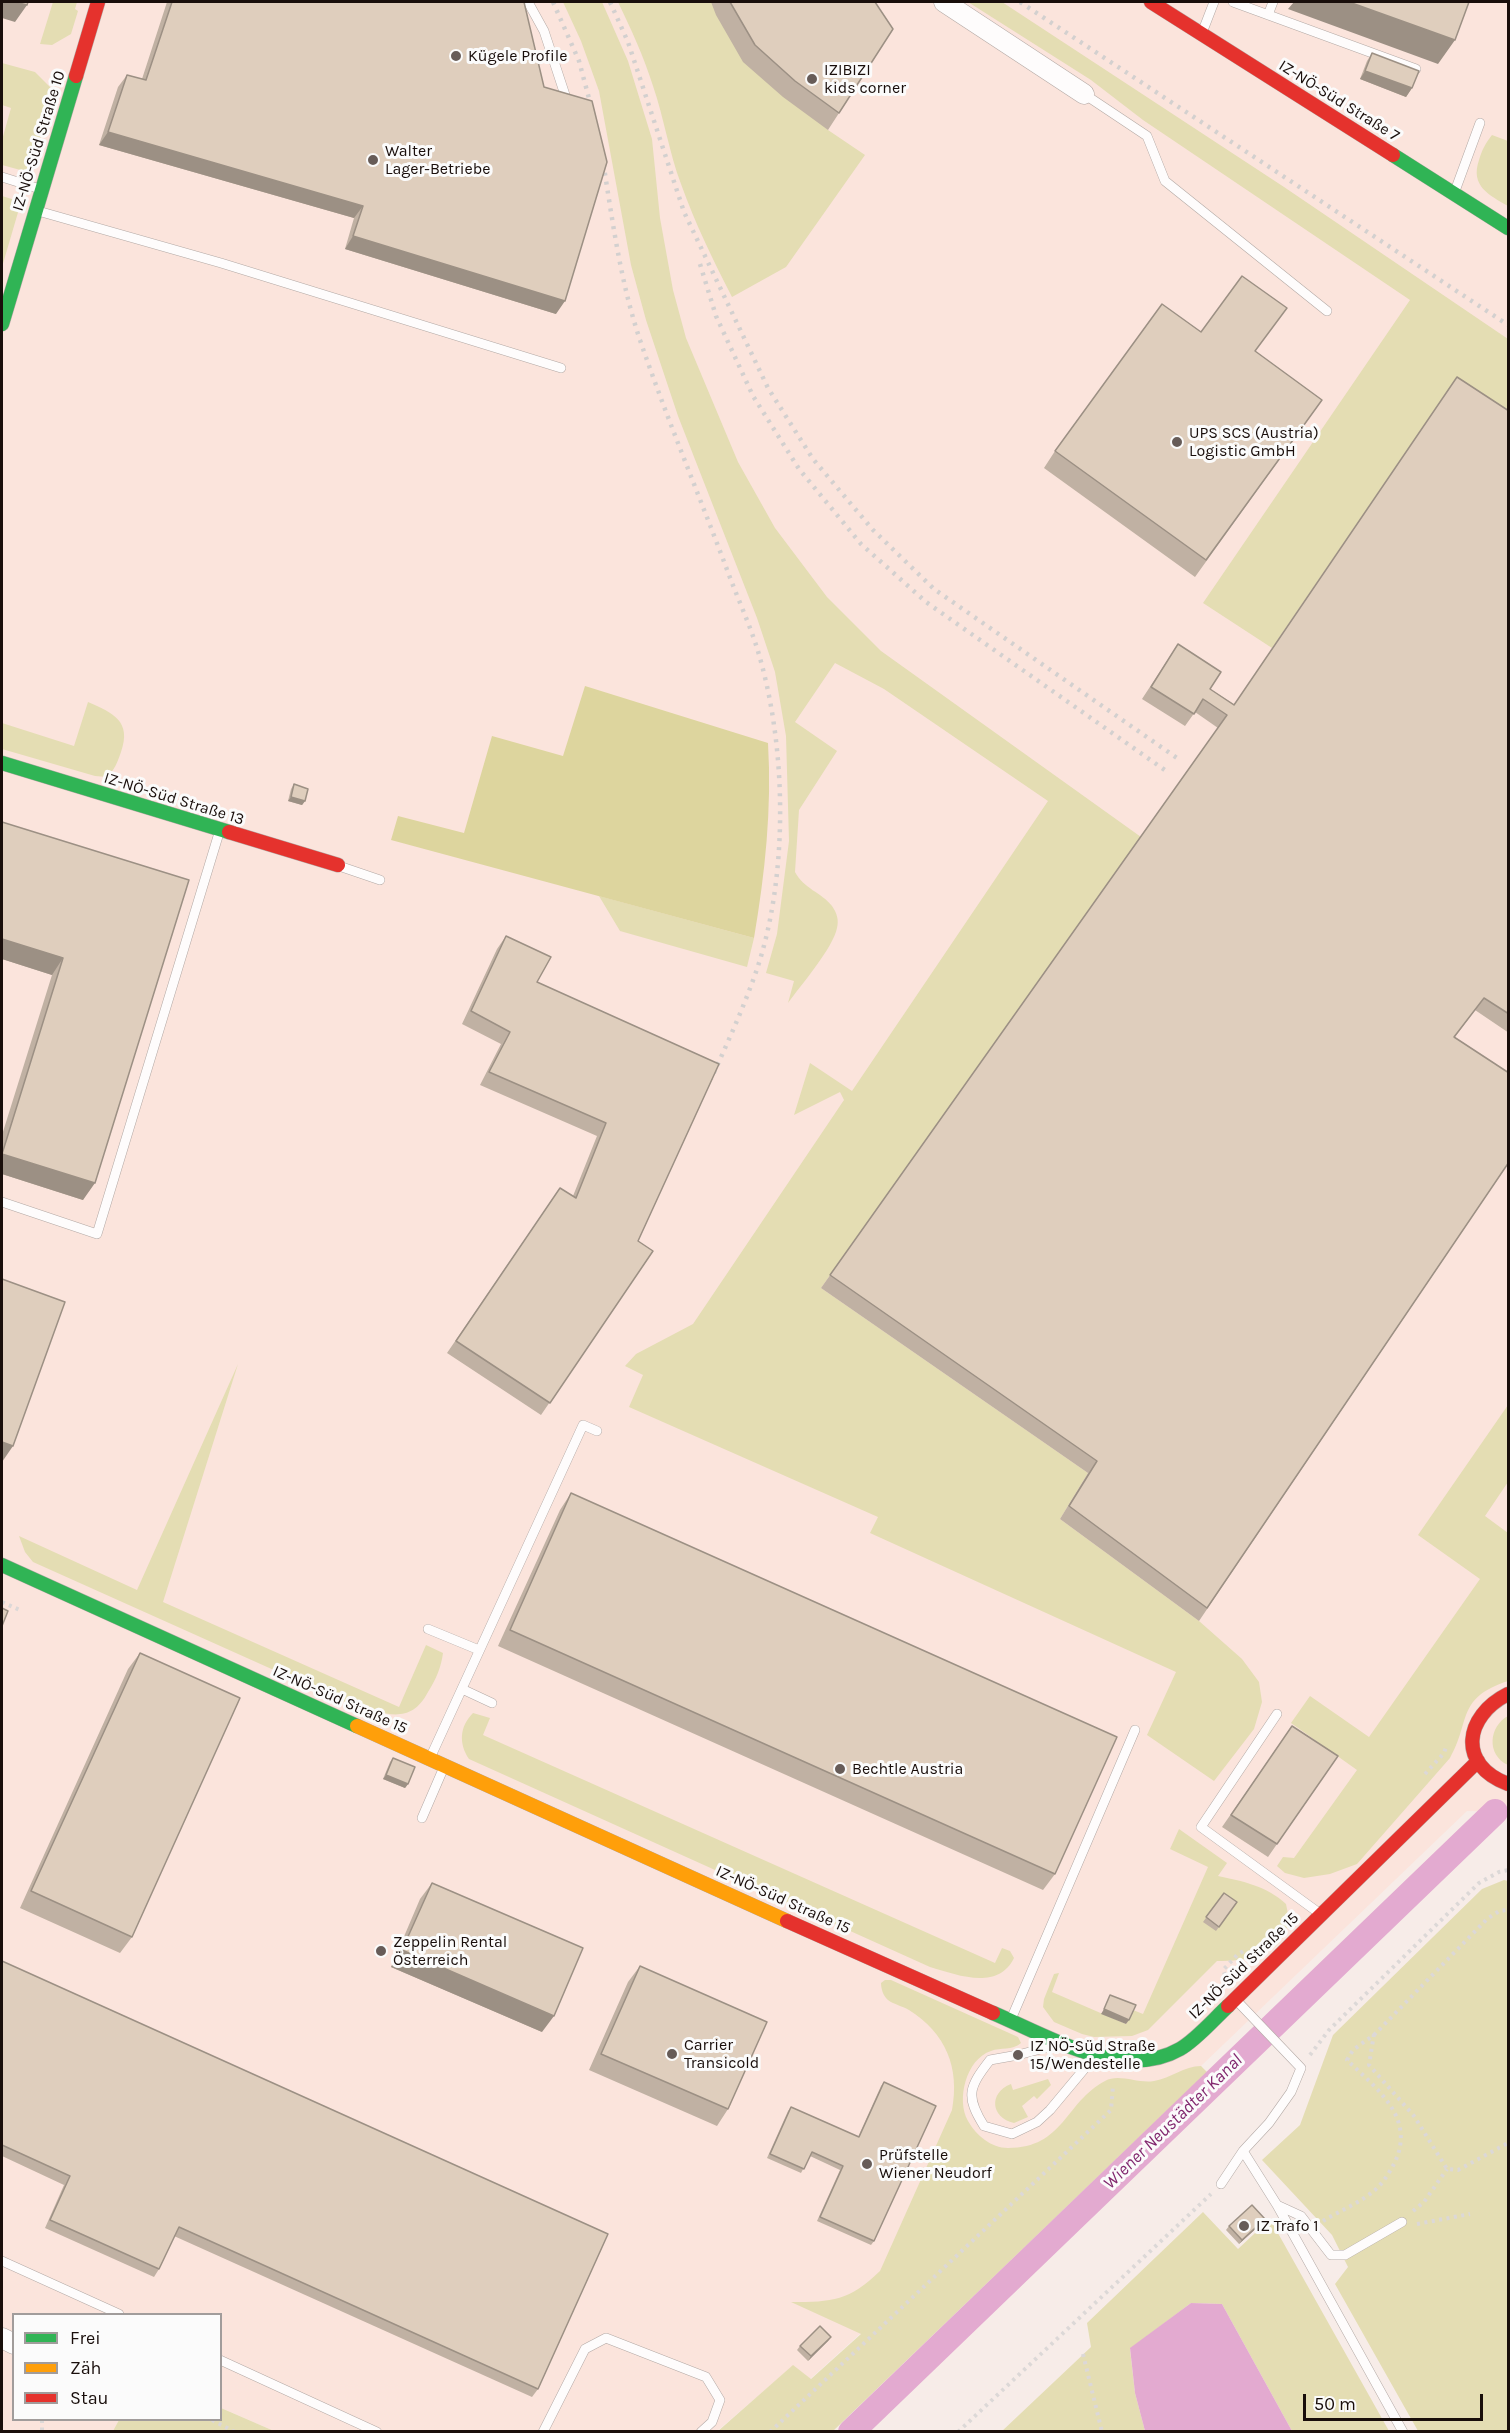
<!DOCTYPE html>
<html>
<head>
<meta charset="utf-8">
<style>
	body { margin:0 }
	#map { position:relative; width:1510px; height:2433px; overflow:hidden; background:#f7ece8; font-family:Karla,sans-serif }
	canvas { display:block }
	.frame { position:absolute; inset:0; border:3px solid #190e0b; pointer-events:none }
	.legend { position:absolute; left:12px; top:2313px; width:210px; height:108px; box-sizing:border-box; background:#fbfbfb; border:2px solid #a19c9b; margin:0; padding:8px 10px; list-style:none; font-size:18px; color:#190e0b }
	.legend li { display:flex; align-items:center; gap:12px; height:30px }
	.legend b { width:30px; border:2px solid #a19c9b }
	.scale { position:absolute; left:1303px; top:2394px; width:180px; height:27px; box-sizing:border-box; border:3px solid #190e0b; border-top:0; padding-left:8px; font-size:18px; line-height:21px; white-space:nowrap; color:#190e0b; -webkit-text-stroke:4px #fbfbfb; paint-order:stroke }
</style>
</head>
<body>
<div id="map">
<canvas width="1510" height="2433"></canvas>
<div class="frame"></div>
<ul class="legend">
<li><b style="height:8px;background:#30b455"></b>Frei</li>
<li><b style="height:8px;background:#ff9f0a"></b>Zäh</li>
<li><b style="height:8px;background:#e5322d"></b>Stau</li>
</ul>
<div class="scale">50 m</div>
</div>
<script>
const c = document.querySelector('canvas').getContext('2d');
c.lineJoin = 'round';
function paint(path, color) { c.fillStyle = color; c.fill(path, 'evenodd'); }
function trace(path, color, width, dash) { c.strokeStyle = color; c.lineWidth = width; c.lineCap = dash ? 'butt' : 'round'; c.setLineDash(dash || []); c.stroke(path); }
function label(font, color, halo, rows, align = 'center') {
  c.font = font + ' Karla,sans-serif'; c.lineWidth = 6; c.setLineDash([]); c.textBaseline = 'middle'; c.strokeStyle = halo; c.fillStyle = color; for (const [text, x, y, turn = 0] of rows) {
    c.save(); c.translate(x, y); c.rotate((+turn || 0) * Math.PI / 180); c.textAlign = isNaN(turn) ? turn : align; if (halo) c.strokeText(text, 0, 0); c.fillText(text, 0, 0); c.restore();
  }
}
const built = new Path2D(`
	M 2,2 L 1508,2 L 1508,1812 L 1467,1811 L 1201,2066 L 1106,2112 L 810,2379 L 793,2366 L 717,2431 L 274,2431 L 221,2408 L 220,2314 L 14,2314 L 14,2420 L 119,2420 L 113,2431 L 2,2432 Z`);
const green = new Path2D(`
	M 53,2 L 77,2 L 75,9 L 78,11 L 71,34 L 52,45 L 40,44 Z
	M 563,2 L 602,2 L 628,61 L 652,139 L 660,218 L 673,290 L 686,338 L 738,462 L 775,528 L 827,597 L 881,651 L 1141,837 L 821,1288 L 1088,1473 L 1060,1519 L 1199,1621 L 1242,1659 L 1259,1682 L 1262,1702 L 1254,1729 L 1214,1781 L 1147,1735 L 1176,1672 L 870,1533 L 878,1517 L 629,1407 L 643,1375 L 625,1366 L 636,1354 L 693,1324 L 844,1100 L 840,1092 L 794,1115 L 810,1063 L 852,1091 L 1048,801 L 884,689 L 835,663 L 795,722 L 837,751 L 799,810 L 795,872 C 804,889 821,892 832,906 C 837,913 839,920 837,928 C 833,948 801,985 788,1003 L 794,981 L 766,973 L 777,934 L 789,841 L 786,736 L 775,672 L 757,618 L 678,416 L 646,320 L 631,265 L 599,91 L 581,41 Z
	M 618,2 L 711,2 L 828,130 L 865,155 L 786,267 L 732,297 C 713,260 695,223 681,184 C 669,152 664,118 653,86 C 644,57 631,29 618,2 Z
	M 968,2 L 1002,2 L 1284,187 L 1508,339 L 1508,430 L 1448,390 L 1272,648 L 1203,603 L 1410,300 L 1143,120 L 1091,80 Z
	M 2,63 L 35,72 L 51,88 L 52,100 L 32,167 L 24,171 L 2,165 L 2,140 L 11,108 L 2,105 Z
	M 1492,135 L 1508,141 L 1508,206 C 1489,195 1470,186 1479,160 C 1482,150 1485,144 1492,135 Z
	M 2,196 L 15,200 L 19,209 L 2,267 Z
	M 88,702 C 113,713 132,721 121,752 C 117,763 115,769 107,777 L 95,776 L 2,749 L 2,723 L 74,746 Z
	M 599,896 L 754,938 L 747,967 L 620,931 Z
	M 238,1364 L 163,1602 L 399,1707 L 426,1645 L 443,1653 C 441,1668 436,1679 428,1692 C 410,1726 386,1713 354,1706 L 33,1562 L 25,1552 L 19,1536 L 137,1590 Z
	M 1508,1405 L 1508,1482 L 1485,1516 L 1508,1533 L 1508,1681 C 1456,1698 1471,1721 1450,1758 L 1357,1864 L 1330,1874 L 1304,1878 L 1285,1873 L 1277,1866 L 1283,1857 L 1294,1858 L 1357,1770 L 1291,1723 L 1310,1696 L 1369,1737 L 1480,1579 L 1418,1535 Z
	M 473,1713 L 490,1718 L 483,1735 L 995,1963 L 1002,1948 L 1010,1951 L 1014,1958 C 998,1991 957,1975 930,1967 L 469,1759 C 459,1744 459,1727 473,1713 Z
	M 1508,1716 L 1508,1765 C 1486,1755 1489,1726 1508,1716 Z
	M 1179,1829 L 1227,1863 L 1218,1876 C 1242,1881 1267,1886 1286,1904 C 1287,1909 1289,1917 1288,1922 C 1284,1957 1245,1961 1217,1961 L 1148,2030 L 1132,2036 L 1094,2037 L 1082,2034 L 1054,2022 L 1043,2007 L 1044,1999 L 1054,1974 L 1059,1973 L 1052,1992 L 1126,2024 L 1133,2010 L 1143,2014 L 1208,1867 L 1170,1849 Z
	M 1504,1880 L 1508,1881 L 1508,2431 L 1418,2431 L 1335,2284 L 1348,2267 L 1332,2235 L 1262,2160 L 1300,2125 L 1333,2035 L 1482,1889 Z
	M 885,1980 L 891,1980 L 1018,2037 L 1021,2043 C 1012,2051 1001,2047 991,2051 C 966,2059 956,2100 968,2121 C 976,2135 991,2148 1008,2148 C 1064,2148 1065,2102 1105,2081 C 1119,2073 1138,2084 1154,2081 C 1171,2078 1184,2066 1201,2066 L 1207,2072 L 833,2431 L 717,2432 L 793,2365 L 811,2379 L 861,2334 L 791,2302 C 833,2302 849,2301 880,2271 L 952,2110 C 960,2068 946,2033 909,2010 C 902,2006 893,2004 888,2000 C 883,1996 881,1988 881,1983 Z
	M 1048,2079 L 1051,2085 L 1037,2099 L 1034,2096 L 1022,2106 L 1028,2117 L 1014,2123 C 991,2118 988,2093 1011,2084 L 1013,2090 Z
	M 1203,2212 L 1238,2249 L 1270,2219 L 1389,2431 L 1292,2431 L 1222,2304 L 1191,2303 L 1130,2349 L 1135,2393 L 1145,2431 L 1001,2432 L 1091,2347 L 1087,2323 Z
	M 221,2408 L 274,2431 L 113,2431 L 119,2420 L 220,2420 Z`);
const forest = new Path2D(`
	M 585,686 L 768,743 C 772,809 765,873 754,938 L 391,840 L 398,816 L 464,833 L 492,736 L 563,756 Z`);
const water = new Path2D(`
	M 1191,2303 L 1222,2304 L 1292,2431 L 1145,2431 L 1135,2393 L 1130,2348 Z`);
const canal = new Path2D(`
	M 851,2432 L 1495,1812`);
const path = new Path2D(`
	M 2,1602 L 22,1611
	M 1425,1774 L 1444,1753 L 1446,1747
	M 1225,1975 L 1223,1970 L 1238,1954 L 1247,1949
	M 1374,2034 L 1369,2065 L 1414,2116 L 1447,2169 L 1458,2170 L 1508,2143
	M 1310,2055 L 1329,2030 L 1479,1883 L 1499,1872 L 1508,1870
	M 1413,2211 L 1424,2202 L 1447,2169
	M 1323,2221 C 1339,2211 1360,2203 1375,2190 C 1383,2183 1389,2173 1394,2164 C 1417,2118 1377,2089 1347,2060 L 1353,2050 L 1375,2034 L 1487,1919 L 1499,1911 L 1508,1910
	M 1417,2224 L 1470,2214
	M 1083,2354 L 1102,2432
	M 42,2420 L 42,2432
	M 212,2420 L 235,2432
	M 770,2432 L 1111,2110 L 1113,2086
	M 958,2432 L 1211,2194`);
const lane = new Path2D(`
	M 528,2 L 544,31 L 566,98
	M 1233,2 L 1416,69
	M 1268,15 L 1273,2
	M 1202,33 L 1214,2
	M 1084,94 L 1147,136 L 1165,181 L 1327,311
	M 2,177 L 40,189
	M 1455,191 L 1480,123
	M 38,211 L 221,263 L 561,368
	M 339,866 L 380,880
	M 2,1202 L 97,1234 L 219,833
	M 428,1629 L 479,1650
	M 462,1689 L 492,1703
	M 1277,1714 L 1201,1827 L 1319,1913
	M 431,1756 L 583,1425 L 597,1431
	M 422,1818 L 444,1767
	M 1012,2017 L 1135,1730
	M 1052,2046 L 1018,2055 L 990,2060 C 969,2087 965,2096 984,2126 L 1012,2134 L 1037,2122 L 1050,2110 L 1095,2056
	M 1243,2151 L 1277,2205 L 1403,2432
	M 1221,2184 L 1243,2151 L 1269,2123 L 1291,2092 L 1301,2068 L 1237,2001
	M 1277,2205 L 1301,2216 L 1331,2255 L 1345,2255 L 1402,2222
	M 2,2261 L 119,2314
	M 220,2360 L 377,2432
	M 543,2432 L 585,2349 L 606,2338 L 706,2377 L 720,2400 L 712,2422 L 701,2432`);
const street = new Path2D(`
	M 944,2 L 1084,94
	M 2,2338 L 14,2344`);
const fast = new Path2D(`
	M 1393,155 L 1508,228
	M 2,324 L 76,76
	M 2,763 L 229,832
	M 2,1565 L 357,1726
	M 993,2013 C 1047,2036 1123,2082 1180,2049 C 1196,2040 1214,2019 1228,2006`);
const slow = new Path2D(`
	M 357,1726 L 787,1921`);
const jam = new Path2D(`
	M 1151,2 L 1393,155
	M 76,76 L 98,2
	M 229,832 L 338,865
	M 1508,1694 C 1464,1716 1457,1765 1508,1784
	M 787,1921 L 993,2013
	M 1228,2006 L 1478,1761`);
const rail = new Path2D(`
	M 553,2 L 579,61 L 594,117
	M 610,2 L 628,42 L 684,212 L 768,388 L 813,459 L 873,530 L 934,589 L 1177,758
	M 1020,2 L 1508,325
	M 602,155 C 612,217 620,281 640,340 C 667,419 700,497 729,575 C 738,599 749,623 757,648 C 787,745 789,876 756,972 C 743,1009 727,1044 711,1079
	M 700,264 L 716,316 L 753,396 L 799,469 L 861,544 L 926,602 L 1169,773`);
const wall = new Path2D(`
	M 167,2 L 524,2 L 556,314 L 345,249 L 354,218 L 99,145 L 118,87 L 127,75 L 142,79 Z
	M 711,2 L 875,2 L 839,113 L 828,130 L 783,97 L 743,62 L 716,15 Z
	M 1372,53 L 1412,88 L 1406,97 L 1360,79 L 1367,61 Z
	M 1201,332 L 1255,351 L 1322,400 L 1195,577 L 1044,468 L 1055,451 Z
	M 1509,411 L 1509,1033 L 1475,1010 L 1455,1037 L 1509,1162 L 1199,1621 L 1060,1519 L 1088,1473 L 821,1288 L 1218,728 L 1195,712 L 1185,726 L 1142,699 L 1178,644 L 1210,689 L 1234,704 Z
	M 294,784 L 305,801 L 302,805 L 288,801 L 291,789 Z
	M 189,880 L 83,1200 L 2,1174 L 2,1135 L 52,975 L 2,959 Z
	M 506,936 L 537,982 L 719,1064 L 638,1241 L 653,1251 L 541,1415 L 447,1353 L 560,1188 L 573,1196 L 597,1136 L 480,1085 L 501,1044 L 462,1024 L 497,949 Z
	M 571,1493 L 1055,1874 L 1043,1890 L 498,1646 L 560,1510 Z
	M 140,1653 L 132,1937 L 120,1953 L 20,1908 L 128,1669 Z
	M 1292,1726 L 1338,1756 L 1268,1857 L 1222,1827 Z
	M 393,1758 L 408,1784 L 405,1788 L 383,1779 L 390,1762 Z
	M 432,1883 L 542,2032 L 391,1967 L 420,1899 Z
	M 1224,1893 L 1237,1902 L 1216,1931 L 1203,1922 Z
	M 2,1961 L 538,2389 L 532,2397 L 174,2236 L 159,2269 L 154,2277 L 45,2228 L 64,2185 L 2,2156 Z
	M 640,1966 L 728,2109 L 717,2126 L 589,2070 L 628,1982 Z
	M 884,2082 L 874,2241 L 871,2245 L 817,2221 L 840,2170 L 810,2156 L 801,2173 L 767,2158 L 788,2111 L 791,2107 L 858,2137 L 881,2086 Z
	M 1262,2223 L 1239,2244 L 1226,2230 L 1229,2226 Z
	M 831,2337 L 828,2341 L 808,2361 L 797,2350 L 800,2346 Z`);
const shadedWall = new Path2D(`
	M 2,2 L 15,2 L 27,5 L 15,22 L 2,18 Z
	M 1294,2 L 1349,2 L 1455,40 L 1438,64 L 1288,9 Z
	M 1365,71 L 1412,88 L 1406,97 L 1360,79 Z
	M 108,132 L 363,206 L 354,218 L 99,145 Z
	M 353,236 L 565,301 L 556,314 L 345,249 Z
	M 291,797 L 305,801 L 302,805 L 288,801 Z
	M 2,939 L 63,958 L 52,975 L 2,959 Z
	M 2,1154 L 95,1183 L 83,1200 L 2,1174 Z
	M 2,1442 L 13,1446 L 2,1462 Z
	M 386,1775 L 408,1784 L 405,1788 L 383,1779 Z
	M 402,1950 L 554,2016 L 542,2032 L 391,1967 Z
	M 1104,2009 L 1129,2020 L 1126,2024 L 1101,2014 Z
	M 1265,2219 L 1262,2223 L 1239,2244 L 1242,2240 Z
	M 831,2337 L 828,2341 L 808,2361 L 811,2356 Z`);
const building = new Path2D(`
	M 15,2 L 28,2 L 27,5 Z
	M 172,2 L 524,2 L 544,87 L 592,101 L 607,162 L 565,301 L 353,236 L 363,206 L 108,132 L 127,75 L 146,80 Z
	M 730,2 L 875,2 L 893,29 L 839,113 L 795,81 L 755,45 Z
	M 1349,2 L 1469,2 L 1455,40 Z
	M 1372,53 L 1419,71 L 1412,88 L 1365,71 Z
	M 1242,276 L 1287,308 L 1255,351 L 1322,400 L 1206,560 L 1055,451 L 1162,304 L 1201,332 Z
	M 1457,377 L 1509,411 L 1509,1014 L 1484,998 L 1454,1037 L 1509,1073 L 1509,1162 L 1207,1608 L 1069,1506 L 1097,1461 L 830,1275 L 1227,715 L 1203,699 L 1194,714 L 1151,687 L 1178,644 L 1221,672 L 1210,689 L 1234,705 Z
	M 294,784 L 308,789 L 305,801 L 291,797 Z
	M 2,822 L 189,880 L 95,1183 L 2,1154 L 63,958 L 2,939 Z
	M 506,936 L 551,957 L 537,982 L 719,1064 L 638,1241 L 653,1251 L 550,1403 L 456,1341 L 560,1188 L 576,1198 L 606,1123 L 489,1072 L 510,1032 L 471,1011 Z
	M 2,1279 L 65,1302 L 13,1446 L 2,1442 Z
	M 571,1493 L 1117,1737 L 1055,1874 L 510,1630 Z
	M 2,1608 L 8,1611 L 2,1626 Z
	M 140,1653 L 240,1698 L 132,1937 L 31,1891 Z
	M 1292,1726 L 1338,1756 L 1277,1844 L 1231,1815 Z
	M 393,1758 L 415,1767 L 408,1784 L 386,1775 Z
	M 432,1883 L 583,1948 L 554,2016 L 402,1950 Z
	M 1224,1893 L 1237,1902 L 1219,1927 L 1206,1917 Z
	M 2,1961 L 608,2234 L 538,2389 L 179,2227 L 159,2269 L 50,2220 L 70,2176 L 2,2145 Z
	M 640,1966 L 767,2022 L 728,2109 L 601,2054 Z
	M 1110,1995 L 1136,2005 L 1129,2020 L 1104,2009 Z
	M 884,2082 L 936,2106 L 874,2241 L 820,2217 L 843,2166 L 812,2152 L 804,2169 L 770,2154 L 791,2107 L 859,2137 Z
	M 1252,2205 L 1265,2219 L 1242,2240 L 1229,2226 Z
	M 820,2326 L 831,2337 L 811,2356 L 800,2346 Z`);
const markers = [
	[456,56,6,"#675c58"],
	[812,79,6,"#675c58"],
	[373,160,6,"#675c58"],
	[1177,442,6,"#675c58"],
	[840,1769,6,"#675c58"],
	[381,1951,6,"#675c58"],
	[672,2054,6,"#675c58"],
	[1018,2055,6,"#675c58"],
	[867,2164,6,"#675c58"],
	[1244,2226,6,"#675c58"]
];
const poiNames = [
	["Kügele Profile",468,56],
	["IZIBIZI",824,70],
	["kids corner",824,88],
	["Walter",385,151],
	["Lager-Betriebe",385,169],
	["UPS SCS (Austria)",1189,433],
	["Logistic GmbH",1189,451],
	["Bechtle Austria",852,1769],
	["Zeppelin Rental",393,1942],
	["Österreich",393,1960],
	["Carrier",684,2045],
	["Transicold",684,2063],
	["IZ NÖ-Süd Straße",1030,2046],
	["15/Wendestelle",1030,2064],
	["Prüfstelle",879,2155],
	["Wiener Neudorf",879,2173],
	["IZ Trafo 1",1256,2226]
];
const streetNames = [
	["IZ-NÖ-Süd Straße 7",1339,101,32],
	["IZ-NÖ-Süd Straße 10",39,141,-73],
	["IZ-NÖ-Süd Straße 13",174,799,17],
	["IZ-NÖ-Süd Straße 15",340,1700,24],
	["IZ-NÖ-Süd Straße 15",783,1900,24],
	["IZ-NÖ-Süd Straße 15",1244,1966,-44]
];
const waterNames = [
	["Wiener Neustädter Kanal",1173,2122,-44]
];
paint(built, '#fbe4dc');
paint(green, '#e4ddb3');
paint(forest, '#ddd59e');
paint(water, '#e3aad0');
trace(canal, '#e3aad0', 26);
trace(lane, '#b3a9a5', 10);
trace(street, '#b3a9a5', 21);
trace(fast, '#b3a9a5', 15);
trace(slow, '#b3a9a5', 15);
trace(jam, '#b3a9a5', 15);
trace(path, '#dcd8d7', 4, [3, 4.5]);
trace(lane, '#fefcfc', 9);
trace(street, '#fefcfc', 20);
trace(fast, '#30b455', 14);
trace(slow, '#ff9f0a', 14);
trace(jam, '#e5322d', 14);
trace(rail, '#d3d0cf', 4.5, [3, 6]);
paint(wall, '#c0b1a3');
paint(shadedWall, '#9c9084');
paint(building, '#dfcebd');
trace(building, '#9c9084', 1.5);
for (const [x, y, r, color] of markers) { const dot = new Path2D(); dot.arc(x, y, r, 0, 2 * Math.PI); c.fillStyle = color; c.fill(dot); trace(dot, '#fbfbfb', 2); }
label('16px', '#190e0b', '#fbfbfb', poiNames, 'left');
label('16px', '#190e0b', '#fbfbfb', streetNames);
label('italic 18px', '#82286f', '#fbfbfb', waterNames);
</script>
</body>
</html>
